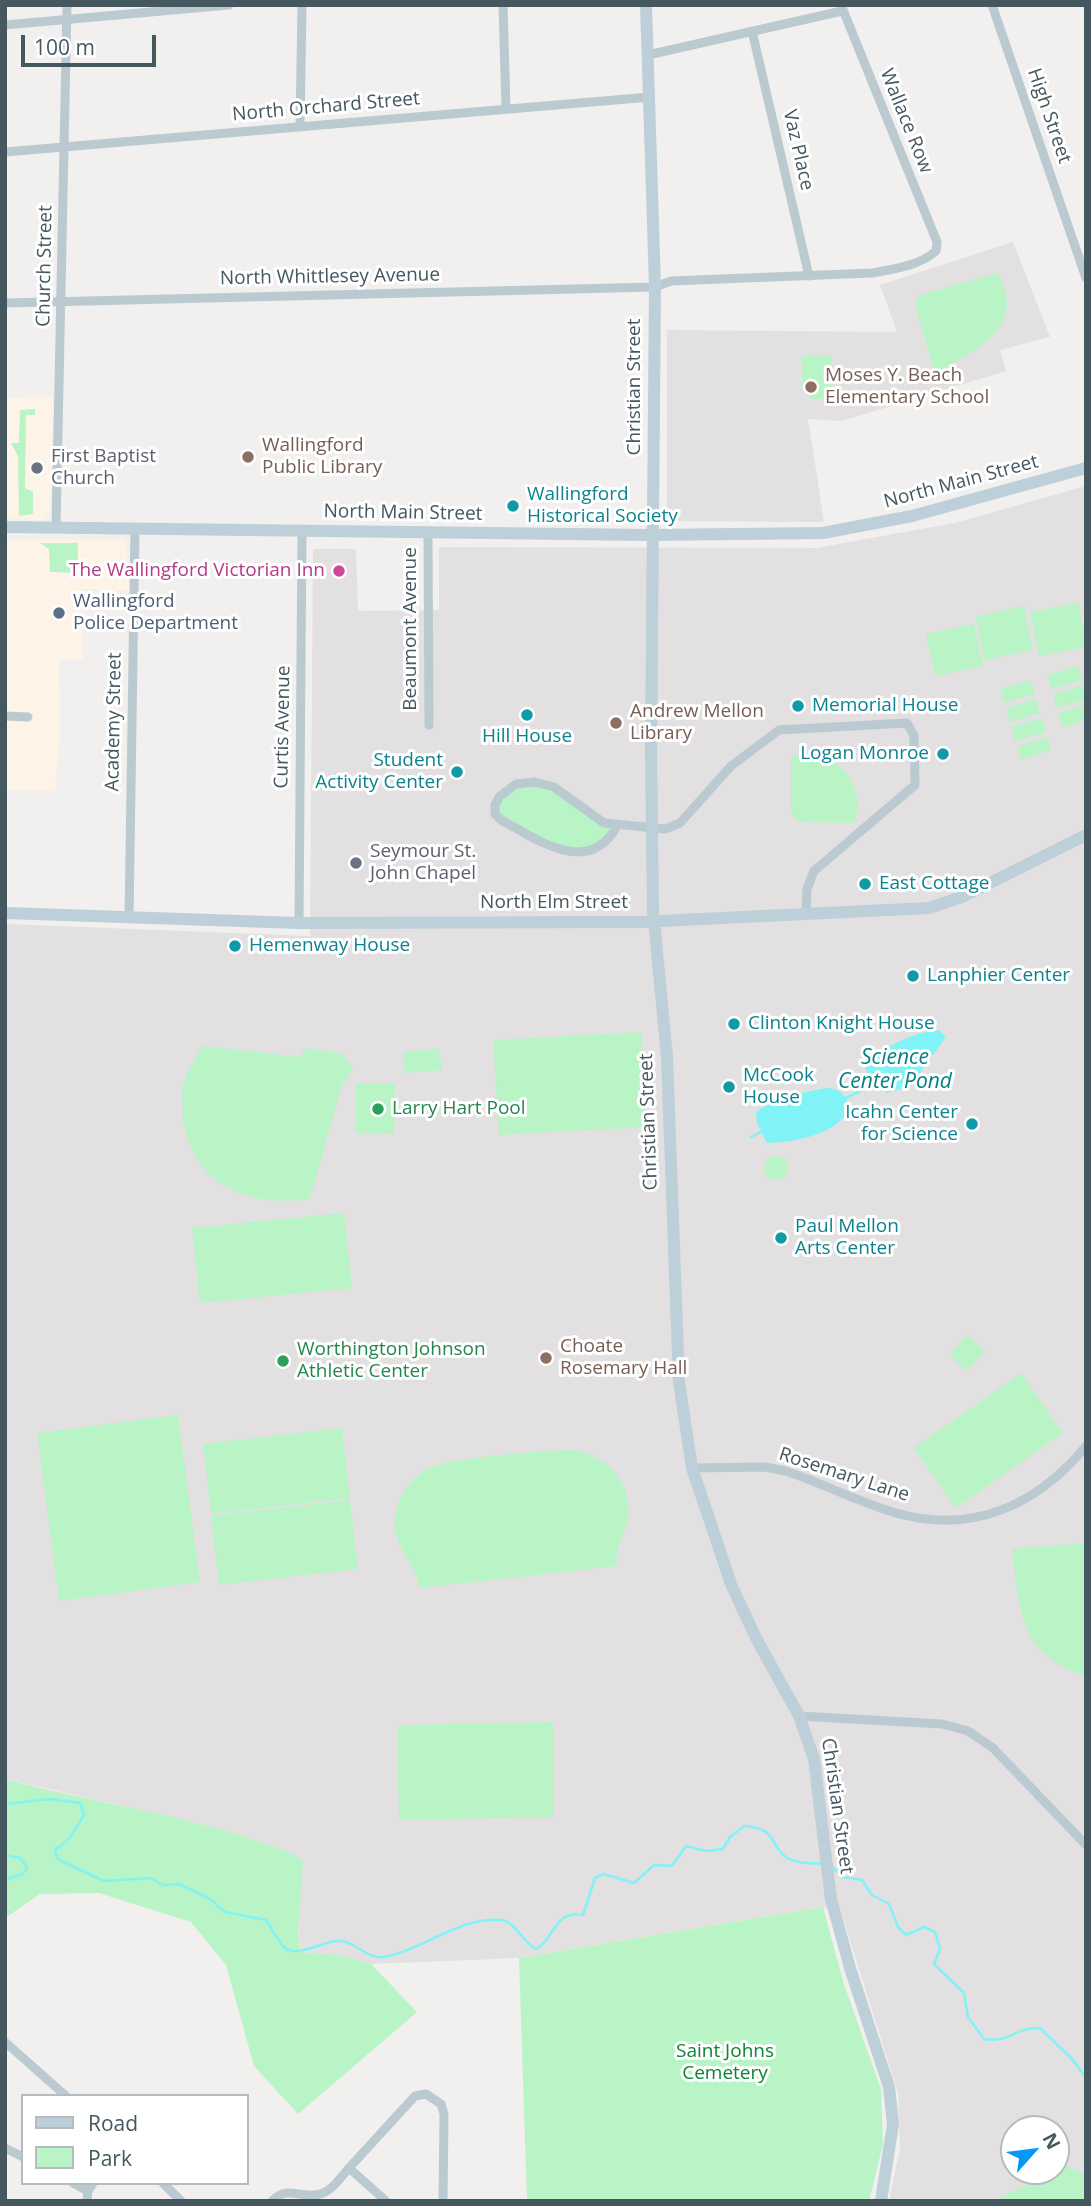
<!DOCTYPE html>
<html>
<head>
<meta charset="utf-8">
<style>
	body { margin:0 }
	#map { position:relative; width:1091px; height:2206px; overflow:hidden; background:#f2efef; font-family:"Open Sans",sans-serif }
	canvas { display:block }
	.frame { position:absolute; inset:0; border:7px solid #45575f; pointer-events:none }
	.legend { position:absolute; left:21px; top:2094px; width:228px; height:91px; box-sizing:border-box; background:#fff; border:2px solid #b5bcbf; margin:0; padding:9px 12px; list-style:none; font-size:21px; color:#45575f }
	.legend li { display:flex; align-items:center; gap:14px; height:35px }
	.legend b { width:35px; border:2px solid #b5bcbf }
	.north { position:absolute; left:1000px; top:2115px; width:70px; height:70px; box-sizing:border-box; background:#fff; border:2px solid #b5bcbf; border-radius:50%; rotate:62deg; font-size:19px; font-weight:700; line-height:28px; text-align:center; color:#45575f }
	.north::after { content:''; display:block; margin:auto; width:24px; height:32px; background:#0399f7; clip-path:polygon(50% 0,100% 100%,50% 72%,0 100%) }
	.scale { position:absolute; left:21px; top:35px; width:135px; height:32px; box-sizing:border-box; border:4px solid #45575f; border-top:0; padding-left:9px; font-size:21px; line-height:24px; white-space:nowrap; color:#45575f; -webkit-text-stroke:5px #fff; paint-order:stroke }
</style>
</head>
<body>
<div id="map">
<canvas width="1091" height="2206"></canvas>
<div class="frame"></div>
<ul class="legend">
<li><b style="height:9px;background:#bdcfd8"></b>Road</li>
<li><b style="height:19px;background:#b8f4c5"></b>Park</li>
</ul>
<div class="north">N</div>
<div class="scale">100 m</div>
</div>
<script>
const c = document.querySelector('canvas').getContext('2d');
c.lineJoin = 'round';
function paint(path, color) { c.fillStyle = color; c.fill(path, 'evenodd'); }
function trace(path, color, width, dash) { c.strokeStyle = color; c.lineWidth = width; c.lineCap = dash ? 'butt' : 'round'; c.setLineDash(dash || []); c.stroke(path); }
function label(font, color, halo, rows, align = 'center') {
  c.font = font + ' "Open Sans",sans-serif'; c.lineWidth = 6; c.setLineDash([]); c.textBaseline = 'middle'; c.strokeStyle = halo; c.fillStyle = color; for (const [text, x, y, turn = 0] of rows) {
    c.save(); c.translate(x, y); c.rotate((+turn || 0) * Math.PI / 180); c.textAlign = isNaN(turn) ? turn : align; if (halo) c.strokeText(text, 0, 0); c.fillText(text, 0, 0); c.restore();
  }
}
const commercial = new Path2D(`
	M 53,396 L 50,512 L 45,520 L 5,519 L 5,398 Z
	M 5,540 L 126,540 L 130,591 L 81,589 L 83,660 L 59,660 L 60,735 L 55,791 L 7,790 L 5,786 Z`);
const education = new Path2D(`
	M 1013,242 L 1050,337 L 1000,350 L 1006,371 L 842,421 L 808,419 L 824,522 L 667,521 L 667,330 L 897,332 L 880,285 Z
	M 1086,486 L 1086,2201 L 889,2201 L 900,2148 L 898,2093 L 842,1915 L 823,1907 L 519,1958 L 371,1964 L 338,1955 L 300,1952 L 293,1854 L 209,1826 L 5,1779 L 5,924 L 310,936 L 313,549 L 356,549 L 358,611 L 439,610 L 439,547 L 816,548 L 955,523 ZM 1014,2129 L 1056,2129 L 1056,2171 L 1014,2171 Z`);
const green = new Path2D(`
	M 998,273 C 1028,330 976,348 935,374 L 915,304 L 919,295 Z
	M 831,355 L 831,399 L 812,399 L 802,387 L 802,356 Z
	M 35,409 L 35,415 L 26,415 L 25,488 L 33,492 L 33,514 L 19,516 L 18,456 L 11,443 L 19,443 L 20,410 Z
	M 40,543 L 78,543 L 78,573 L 50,572 L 49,549 Z
	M 1079,603 L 1086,647 L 1039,656 L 1030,612 Z
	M 1024,606 L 1033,650 L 984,660 L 976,616 Z
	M 974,624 L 983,666 L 935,676 L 926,634 Z
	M 1078,666 L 1082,680 L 1051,689 L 1047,675 Z
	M 1031,680 L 1035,694 L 1004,703 L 1000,689 Z
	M 1084,685 L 1086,700 L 1057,708 L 1053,694 Z
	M 1036,699 L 1040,713 L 1010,722 L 1006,708 Z
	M 1086,705 L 1086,720 L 1062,727 L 1058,713 Z
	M 1042,718 L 1046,732 L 1015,741 L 1011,727 Z
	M 1047,737 L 1051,750 L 1021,760 L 1017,746 Z
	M 809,754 C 843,759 867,788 854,823 L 799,822 L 791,815 L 791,756 Z
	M 525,782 L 560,791 L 615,829 L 593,850 L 554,849 L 495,814 L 505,792 Z
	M 641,1032 L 646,1127 L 499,1135 L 493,1040 Z
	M 203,1046 L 301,1057 L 305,1048 L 343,1054 L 353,1068 L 342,1085 L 310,1199 C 249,1208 191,1185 183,1117 C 182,1103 181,1087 187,1074 C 191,1065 197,1055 203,1046 Z
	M 439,1048 L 442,1070 L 405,1073 L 403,1052 Z
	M 356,1083 L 395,1084 L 395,1104 L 399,1105 L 399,1113 L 395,1113 L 394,1134 L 356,1133 Z
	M764 1168a12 12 0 1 1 24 0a12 12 0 1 1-24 0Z
	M 344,1213 L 352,1288 L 200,1303 L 192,1228 Z
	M 968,1335 L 985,1352 L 966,1371 L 949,1354 Z
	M 1021,1373 L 1063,1433 L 956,1508 L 914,1448 Z
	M 178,1415 L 200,1582 L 59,1601 L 37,1433 Z
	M 342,1428 L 350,1498 L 211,1514 L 203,1444 Z
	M 573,1450 C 607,1455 633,1484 628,1519 C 624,1540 615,1543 617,1566 L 419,1588 C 416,1561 393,1549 395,1519 C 396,1498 410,1478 429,1468 C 450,1458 546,1450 573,1450 Z
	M 350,1500 L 358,1569 L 219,1585 L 211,1516 Z
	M 1086,1543 L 1086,1676 C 1019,1656 1019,1609 1012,1549 Z
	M 553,1722 L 554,1817 L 399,1820 L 397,1725 Z
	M 5,1779 C 100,1805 201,1816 293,1854 L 303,1861 L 298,1932 L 300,1952 L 338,1955 L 371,1964 L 417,2012 L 298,2114 L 254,2066 L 226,1965 L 191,1922 L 99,1893 L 40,1894 L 5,1918 Z
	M 823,1907 L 843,1981 L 881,2090 L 883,2144 L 869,2201 L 527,2201 L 519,1958 Z
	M 1065,2165 L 1086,2175 L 1086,2201 L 994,2201 Z`);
const water = new Path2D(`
	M 939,1030 L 946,1037 L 910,1086 L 887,1093 L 870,1081 L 865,1066 C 886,1046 910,1033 939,1030 Z
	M 826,1088 C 840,1088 844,1094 850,1106 C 840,1135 794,1142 767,1143 L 757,1123 L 756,1112 L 777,1098 Z`);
const stream = new Path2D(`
	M 846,1098 L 873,1085
	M 751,1137 L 763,1131
	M 5,1804 L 51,1799 L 80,1803 L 84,1814 C 76,1830 70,1840 55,1850 L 57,1859 L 104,1881 L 151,1878 L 163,1885 L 179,1884 L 210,1899 L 225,1912 L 266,1920 C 272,1928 277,1940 284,1947 C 295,1958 321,1943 335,1941 C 353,1938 366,1960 384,1957 C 423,1950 459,1917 500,1920 C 516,1921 522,1942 536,1949 C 557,1937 552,1911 583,1915 L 595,1878 L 604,1874 L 634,1883 L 654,1865 L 672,1866 L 686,1846 L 706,1851 L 723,1849 L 730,1837 L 744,1826 C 778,1828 769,1845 786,1857 C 796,1864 811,1863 824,1864
	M 5,1855 L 20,1858 L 27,1867 L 23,1874 L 5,1880
	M 830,1865 L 843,1877 L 862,1880 L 872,1895 L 889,1904 L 898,1927 L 906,1935 L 924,1927 L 935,1932 L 940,1949 L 934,1964 L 964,1993 L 968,2017 L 984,2039 C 1011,2043 1015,2027 1040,2028 L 1073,2060 L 1086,2078`);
const street = new Path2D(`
	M 503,5 L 506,109
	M 992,5 L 1086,278
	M 5,25 L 229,5
	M 752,31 L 809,276
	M 648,55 L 842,11
	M 300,127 L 302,5
	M 5,152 L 650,97
	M 5,303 L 655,287 L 671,281 L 872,273 C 894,269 919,266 936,251 L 937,242 L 841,5
	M 56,527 L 67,5
	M 428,533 L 429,725
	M 5,716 L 28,717
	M 617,826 C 588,878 537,839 501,820 L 495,814 L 495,805 L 500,796 L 516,784 L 535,782 L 554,787 L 604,823 L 665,829 L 680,823 L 731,766 L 779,730 L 907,723 L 914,736 L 915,785 L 814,871 L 807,889 L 806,915
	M 129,918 L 135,528
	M 299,923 L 302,530
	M 692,1468 L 766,1467 L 785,1471 C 823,1483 858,1502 896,1513 C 973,1535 1037,1505 1086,1446
	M 799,1716 L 942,1724 L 968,1731 L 993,1748 L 1086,1845
	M 5,2042 L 66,2096
	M 5,2148 L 23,2157
	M 73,2183 L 88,2191
	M 163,2183 L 181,2201
	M 87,2201 L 88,2191 L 93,2183
	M 272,2201 C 288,2184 302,2200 320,2194 C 332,2191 341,2177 349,2168
	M 386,2201 L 349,2168 L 415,2096 L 426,2094 L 441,2104 L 444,2114 L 443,2201`);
const secondary = new Path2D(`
	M 646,5 L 655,287 L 651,751 L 653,910 L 667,1057 L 679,1382 L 692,1468 L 731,1584 L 756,1638 L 799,1716 L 814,1759 L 831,1899 L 850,1968 L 889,2087 L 893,2124 L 881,2201
	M 5,527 L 649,535 L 823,533 L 912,516 L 1086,468
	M 5,913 L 299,923 L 640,922 L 929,908 L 962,897 L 1086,835`);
const markers = [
	[811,387,7,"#8d6e63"],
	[248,457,7,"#8d6e63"],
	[37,468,7,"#6b7280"],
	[513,506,7,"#0f9aa8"],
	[339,571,7,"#d1479c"],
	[59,613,7,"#5c6f8a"],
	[798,706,7,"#0f9aa8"],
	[527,715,7,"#0f9aa8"],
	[616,723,7,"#8d6e63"],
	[943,754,7,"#0f9aa8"],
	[457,772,7,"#0f9aa8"],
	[356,863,7,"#6b7280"],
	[865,884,7,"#0f9aa8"],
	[235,946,7,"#0f9aa8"],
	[913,976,7,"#0f9aa8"],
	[734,1024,7,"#0f9aa8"],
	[729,1087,7,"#0f9aa8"],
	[378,1109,7,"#2e9e5b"],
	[972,1124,7,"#0f9aa8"],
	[781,1238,7,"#0f9aa8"],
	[546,1358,7,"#8d6e63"],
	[283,1361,7,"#2e9e5b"]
];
const streetNames = [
	["North Orchard Street",326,107,-5],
	["High Street",1049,116,71],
	["Wallace Row",906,121,68],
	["Vaz Place",798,150,77],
	["Church Street",45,266,-89],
	["North Whittlesey Avenue",330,277,-1],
	["Christian Street",635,387,-90],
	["North Main Street",961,482,-15],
	["North Main Street",403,513,1],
	["Beaumont Avenue",411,629,-90],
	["Academy Street",114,722,-89],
	["Curtis Avenue",283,727,-89],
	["North Elm Street",554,903],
	["Christian Street",649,1122,-92],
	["Rosemary Lane",844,1475,18],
	["Christian Street",837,1806,82]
];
const educationNames = [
	["Moses Y. Beach",825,376],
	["Elementary School",825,398],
	["Wallingford",262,446],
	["Public Library",262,468],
	["Andrew Mellon",630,712],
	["Library",630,734],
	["Choate",560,1347],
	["Rosemary Hall",560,1369]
];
const worshipNames = [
	["First Baptist",51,457],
	["Church",51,479],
	["Seymour St.",370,852],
	["John Chapel",370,874]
];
const cultureNames = [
	["Wallingford",527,495],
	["Historical Society",527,517],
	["Memorial House",812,706],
	["Hill House",527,737,"center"],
	["Logan Monroe",929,754,"right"],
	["Student",443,761,"right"],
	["Activity Center",443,783,"right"],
	["East Cottage",879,884],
	["Hemenway House",249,946],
	["Lanphier Center",927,976],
	["Clinton Knight House",748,1024],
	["McCook",743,1076],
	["House",743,1098],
	["Icahn Center",958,1113,"right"],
	["for Science",958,1135,"right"],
	["Paul Mellon",795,1227],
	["Arts Center",795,1249]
];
const hotelNames = [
	["The Wallingford Victorian Inn",325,571]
];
const serviceNames = [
	["Wallingford",73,602],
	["Police Department",73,624]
];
const leisureNames = [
	["Larry Hart Pool",392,1109],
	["Worthington Johnson",297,1350],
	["Athletic Center",297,1372]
];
const parkNames = [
	["Saint Johns",725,2052],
	["Cemetery",725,2074]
];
const waterNames = [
	["Science",895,1058],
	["Center Pond",895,1082]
];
paint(commercial, '#fef3e7');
paint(education, '#e3e0e1');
paint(green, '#b8f4c5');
paint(water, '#80f3f7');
trace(stream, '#80f3f7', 2.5);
trace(street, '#bbcad0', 9);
trace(secondary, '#bdcfd8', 12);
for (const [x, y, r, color] of markers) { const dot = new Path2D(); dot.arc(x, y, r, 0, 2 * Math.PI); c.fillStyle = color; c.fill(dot); trace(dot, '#fff', 2.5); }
label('19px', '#45575f', '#fff', streetNames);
label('19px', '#785e54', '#fff', educationNames, 'left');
label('19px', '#5b616d', '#fff', worshipNames, 'left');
label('19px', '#0d838f', '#fff', cultureNames, 'left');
label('19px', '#b23c85', '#fff', hotelNames, 'right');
label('19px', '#4e5e75', '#fff', serviceNames, 'left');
label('19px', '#27864d', '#fff', leisureNames, 'left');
label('19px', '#0c8433', '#fff', parkNames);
label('italic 21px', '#058185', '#fff', waterNames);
</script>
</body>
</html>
